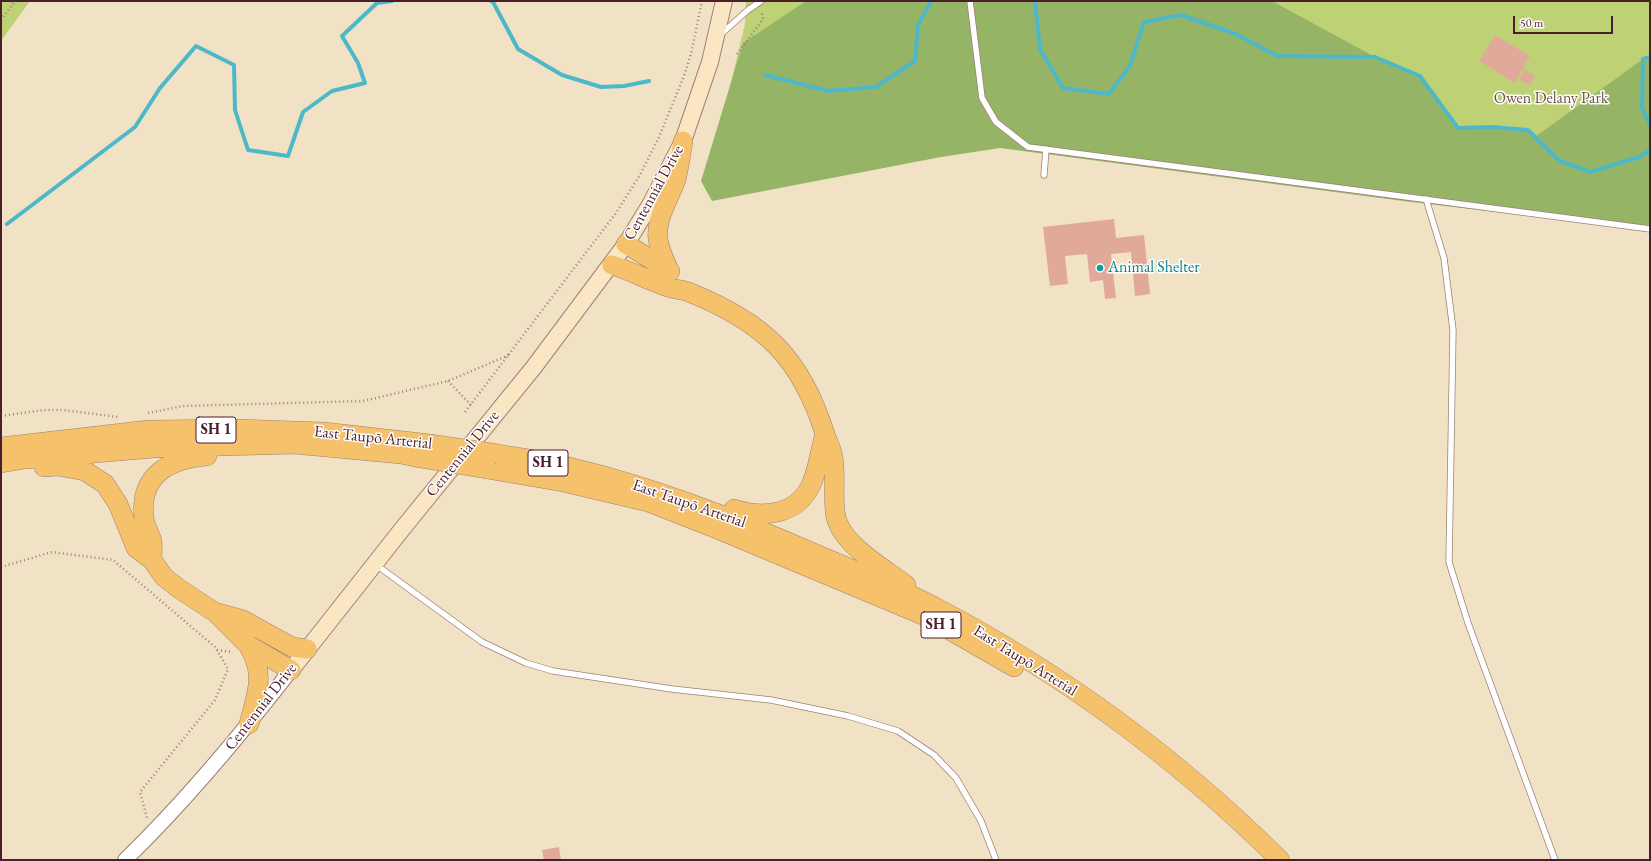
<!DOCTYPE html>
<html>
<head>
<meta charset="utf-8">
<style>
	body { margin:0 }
	#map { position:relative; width:1651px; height:861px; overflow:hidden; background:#f1e2c5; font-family:"EB Garamond",serif }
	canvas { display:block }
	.frame { position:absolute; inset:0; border:2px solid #4a1f2b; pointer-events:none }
	.scale { position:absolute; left:1513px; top:16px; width:100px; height:18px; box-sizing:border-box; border:2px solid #4a1f2b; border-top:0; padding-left:5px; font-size:12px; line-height:14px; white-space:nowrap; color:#4a1f2b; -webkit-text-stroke:3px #fff; paint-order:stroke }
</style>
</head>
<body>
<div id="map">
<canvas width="1651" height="861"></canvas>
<div class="frame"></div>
<div class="scale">50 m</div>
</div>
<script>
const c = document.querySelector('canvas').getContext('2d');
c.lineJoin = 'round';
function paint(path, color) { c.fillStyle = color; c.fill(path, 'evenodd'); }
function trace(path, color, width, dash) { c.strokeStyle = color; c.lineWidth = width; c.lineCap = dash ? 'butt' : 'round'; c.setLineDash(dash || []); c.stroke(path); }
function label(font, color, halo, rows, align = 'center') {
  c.font = font + ' "EB Garamond",serif'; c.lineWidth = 3; c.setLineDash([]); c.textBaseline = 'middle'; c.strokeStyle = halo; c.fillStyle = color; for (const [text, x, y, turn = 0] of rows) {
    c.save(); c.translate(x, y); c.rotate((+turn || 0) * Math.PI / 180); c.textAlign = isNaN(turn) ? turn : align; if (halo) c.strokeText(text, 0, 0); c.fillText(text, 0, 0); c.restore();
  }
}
const green = new Path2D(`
	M 1,1 L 30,1 L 1,41 Z
	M 746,1 L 1650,1 L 1650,213 L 726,103 L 745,24 Z`);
const forest = new Path2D(`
	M 806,1 L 1272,1 L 1375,57 L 1420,76 L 1458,128 L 1493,127 L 1528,130 L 1535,137 L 1643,59 L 1650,57 L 1650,230 L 1403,201 L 1000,148 L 941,157 L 712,201 L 701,181 L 743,43 Z`);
const stream = new Path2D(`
	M 491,1 L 493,2 L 518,49 L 562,75 L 601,87 L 624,86 L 649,81
	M 1035,1 L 1040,49 L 1063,88 L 1109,94 L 1130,66 L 1144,22 L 1181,15 L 1236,34 L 1277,56 L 1375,57 L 1420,76 L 1458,128 L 1493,127 L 1528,130 L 1560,161 L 1590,172 L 1639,157 L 1650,150
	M 1650,57 L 1643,59 L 1642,108 L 1650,124
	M 765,75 L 828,91 L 876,87 L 915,61 L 918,25 L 931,1
	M 7,224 L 135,127 L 160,88 L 196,46 L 234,65 L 235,110 L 248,150 L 288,156 L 303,112 L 332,91 L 365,83 L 358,63 L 342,36 L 377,3 L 392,1`);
const building = new Path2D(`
	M 1495,35 L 1530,56 L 1515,83 L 1479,61 Z
	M 1524,70 L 1535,75 L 1530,85 L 1519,80 Z
	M 1114,219 L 1116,238 L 1144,235 L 1150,294 L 1135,296 L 1131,252 L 1111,254 L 1116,298 L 1105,299 L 1103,280 L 1090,282 L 1087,254 L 1065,256 L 1068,284 L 1050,286 L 1043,227 Z
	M 559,847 L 561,860 L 544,860 L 542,850 Z`);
const path = new Path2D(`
	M 1,20 L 15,1
	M 737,54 L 761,22 L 763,18 L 761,11
	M 448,381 L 471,405
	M 465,412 L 616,213 L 640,175 L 659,137 L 684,76 L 691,54 L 702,1
	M 148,413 L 183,406 L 363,401 L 448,381 L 509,355
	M 1,416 L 44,410 L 63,410 L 118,417
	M 1,567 L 52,552 L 113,560 L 215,647 L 228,669 L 215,700 L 140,792 L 147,818
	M 217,650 L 232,652`);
const service = new Path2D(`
	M 970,1 L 982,98 L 996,122 L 1028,147 L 1650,229
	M 720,35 L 748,10 L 761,1
	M 1044,175 L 1046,149
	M 1426,199 L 1444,258 L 1453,330 L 1449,562 L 1468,623 L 1555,860
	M 375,564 L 482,642 L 526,663 L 553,671 L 672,689 L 771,700 L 848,716 L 898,731 L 934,755 L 956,778 L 981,821 L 996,860`);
const tertiary = new Path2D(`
	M 125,860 C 186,801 239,737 291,670`);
const secondary = new Path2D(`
	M 291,670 L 403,528 L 534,367 L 626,244 L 650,205 L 683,141 L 710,62 L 724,1`);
const trunk = new Path2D(`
	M 626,244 L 670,271
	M 612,265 C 632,271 651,282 671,288 C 678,290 685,290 691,293 C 765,323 801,358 825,434 C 827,441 832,449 833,457 C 836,474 833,493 835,511 C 837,543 883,567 906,585
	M 669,270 C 656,243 653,231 666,203 C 669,196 673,188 676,180 C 679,168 681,154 683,141
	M 1,447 L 149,430 L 237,429 L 324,432 L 430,444
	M 498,454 C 522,458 548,461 573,468 C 657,488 739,520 818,555 C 858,572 899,588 937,608 C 1063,674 1179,760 1280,860
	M 1,463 L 25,459 L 154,448 L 294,444 L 401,454 L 420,458
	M 44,467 L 58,466 L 85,471 L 105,484 L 118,504 L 136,548 L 152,560 L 164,577 L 178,588 L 216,613 L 248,645 L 291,670
	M 487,469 L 563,482 L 648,502 L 717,529 L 925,616 L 1014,667
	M 734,509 C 763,518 796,516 811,485 C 818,470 820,450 825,434
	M 152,560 C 152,554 153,547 152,541 C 150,533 145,527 144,518 C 139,475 169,459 207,456
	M 218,613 L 243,620 L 292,647 L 307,649
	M 248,645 C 266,675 257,692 249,724`);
const trunkBridge = new Path2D(`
	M 430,444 L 498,454
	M 420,458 L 487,469`);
const markers = [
	[1100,268,4,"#0f9aa8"]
];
const shields = [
	[216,430,40],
	[548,463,40],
	[941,625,40]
];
const shieldNames = [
	["SH 1",216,430],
	["SH 1",548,463],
	["SH 1",941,625]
];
const parkNames = [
	["Owen Delany Park",1551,99]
];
const streetNames = [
	["Centennial Drive",654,193,-61],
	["East Taupō Arterial",373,438,6],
	["Centennial Drive",463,454,-51],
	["East Taupō Arterial",689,504,19],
	["East Taupō Arterial",1025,661,32],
	["Centennial Drive",261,707,-52]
];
const cultureNames = [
	["Animal Shelter",1108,268]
];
paint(green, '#bed275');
paint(forest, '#96b466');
trace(stream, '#4db9c8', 4);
paint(building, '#e1a99a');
trace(service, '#9e8078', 7);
trace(tertiary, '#9e8078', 16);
trace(secondary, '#9e8078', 18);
trace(trunk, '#9e8078', 20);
trace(path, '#9e8078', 2.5, [1, 3]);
trace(service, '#fff', 5.5);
trace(tertiary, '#fff', 14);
trace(secondary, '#fbe6c4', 16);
trace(trunk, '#f5c16b', 19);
trace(trunkBridge, '#9e8078', 20, []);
trace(trunkBridge, '#f5c16b', 19);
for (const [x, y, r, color] of markers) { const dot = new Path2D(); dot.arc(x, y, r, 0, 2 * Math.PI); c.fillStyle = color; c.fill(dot); trace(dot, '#fff', 1.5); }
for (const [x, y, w] of shields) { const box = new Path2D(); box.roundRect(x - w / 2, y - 13, w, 26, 3); c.fillStyle = '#fff'; c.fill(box); trace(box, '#4a1f2b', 1); }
label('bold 15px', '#4a1f2b', null, shieldNames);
label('16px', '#6d5541', '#fff', parkNames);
label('16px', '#4a1f2b', '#fff', streetNames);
label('16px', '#0d838f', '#fff', cultureNames, 'left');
</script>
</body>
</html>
